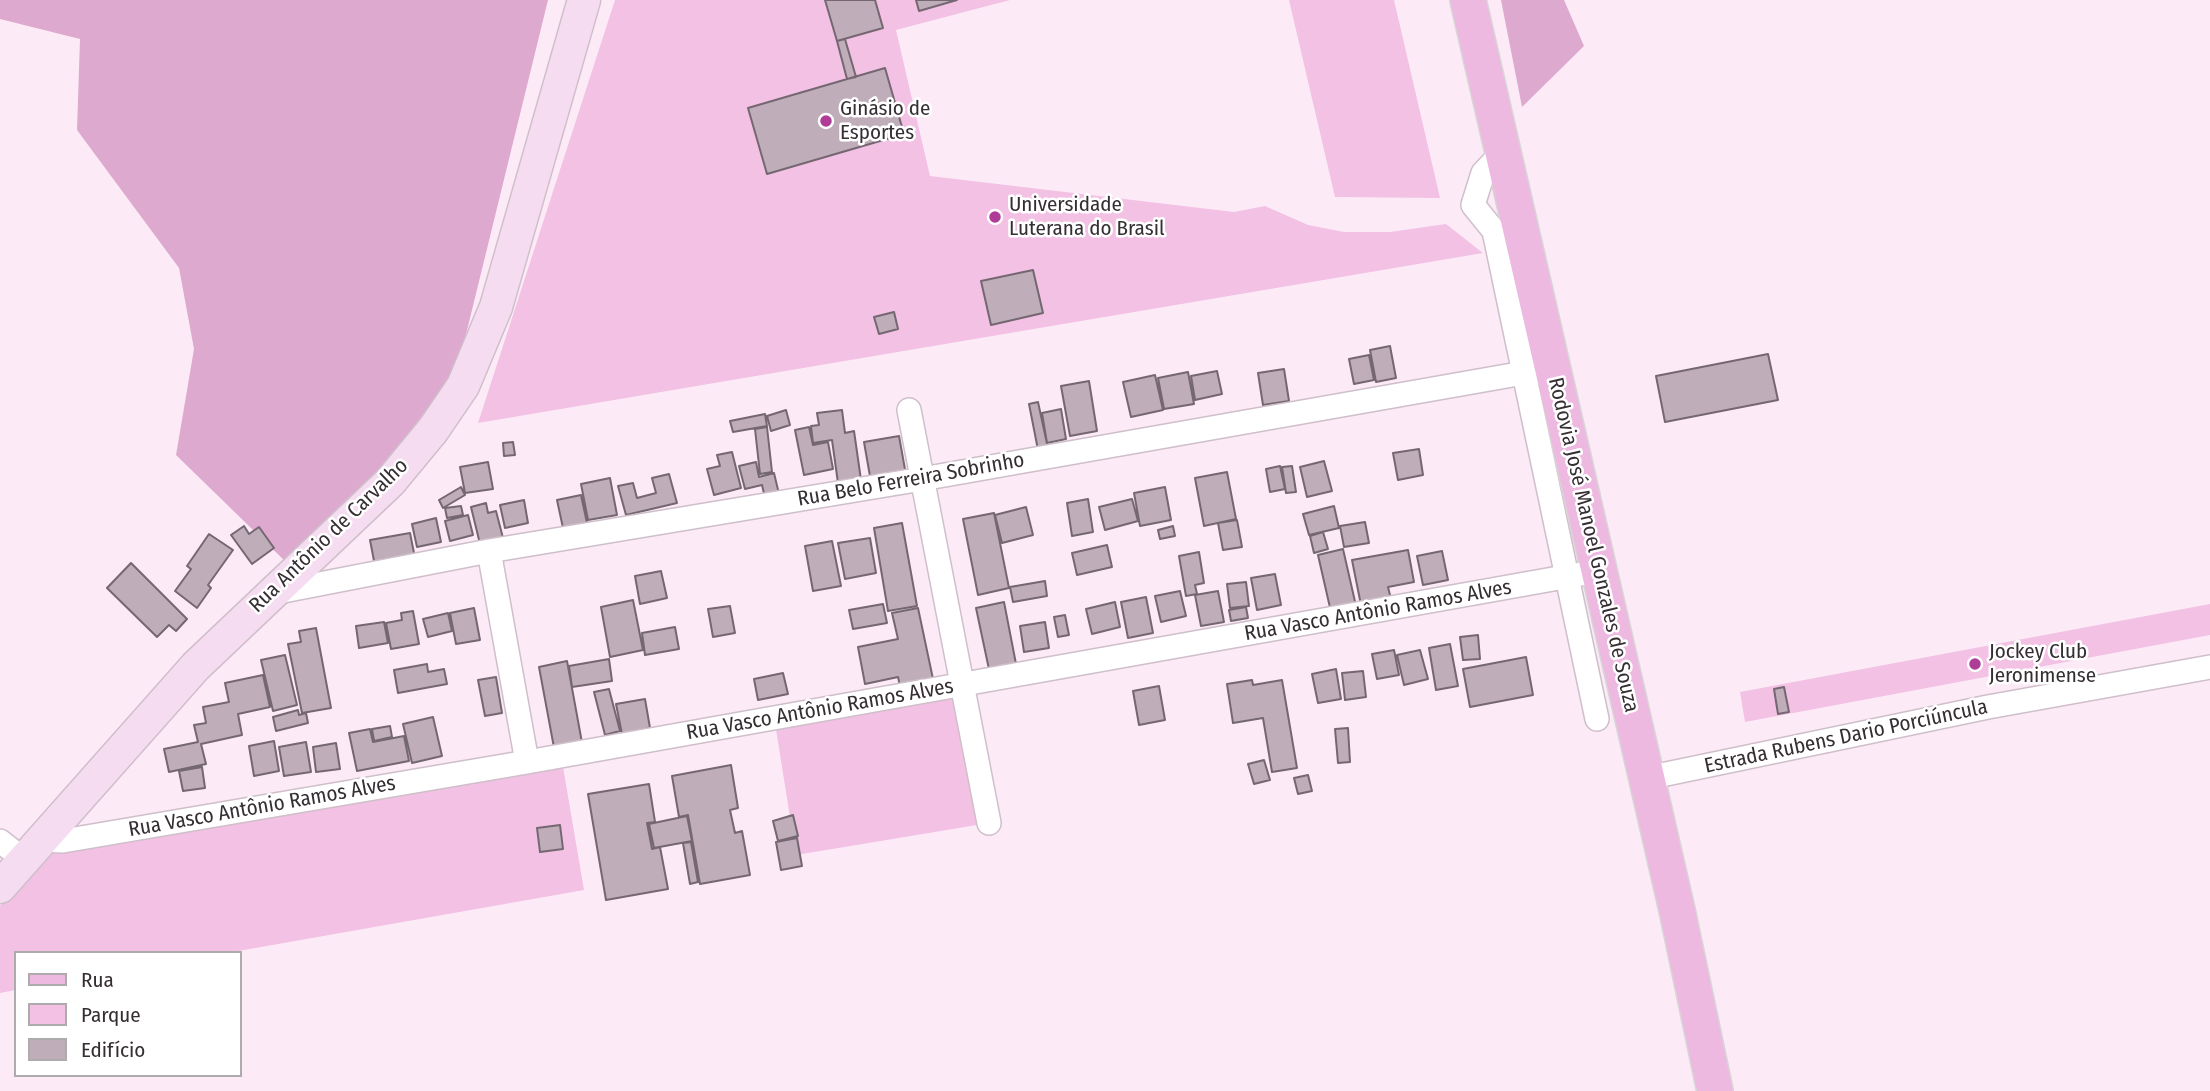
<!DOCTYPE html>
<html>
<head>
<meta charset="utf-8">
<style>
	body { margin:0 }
	#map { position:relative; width:2210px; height:1091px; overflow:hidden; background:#fcebf7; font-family:"Fira Sans Condensed",sans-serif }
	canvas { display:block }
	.legend { position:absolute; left:14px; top:951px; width:228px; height:126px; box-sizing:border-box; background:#fff; border:2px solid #aeabad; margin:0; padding:9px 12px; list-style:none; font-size:21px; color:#352e33 }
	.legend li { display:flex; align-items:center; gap:14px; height:35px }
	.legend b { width:35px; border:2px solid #aeabad }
</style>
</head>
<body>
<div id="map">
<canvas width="2210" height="1091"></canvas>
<ul class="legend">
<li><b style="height:9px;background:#eeb9e0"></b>Rua</li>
<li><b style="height:19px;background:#f2c1e4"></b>Parque</li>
<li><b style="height:19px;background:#bfaeba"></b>Edifício</li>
</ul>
</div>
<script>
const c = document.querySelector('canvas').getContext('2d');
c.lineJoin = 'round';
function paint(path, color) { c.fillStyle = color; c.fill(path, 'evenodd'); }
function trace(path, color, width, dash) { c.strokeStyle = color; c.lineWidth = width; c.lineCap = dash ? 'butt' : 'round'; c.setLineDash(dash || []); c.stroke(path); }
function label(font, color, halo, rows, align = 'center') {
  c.font = font + ' "Fira Sans Condensed",sans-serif'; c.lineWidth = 5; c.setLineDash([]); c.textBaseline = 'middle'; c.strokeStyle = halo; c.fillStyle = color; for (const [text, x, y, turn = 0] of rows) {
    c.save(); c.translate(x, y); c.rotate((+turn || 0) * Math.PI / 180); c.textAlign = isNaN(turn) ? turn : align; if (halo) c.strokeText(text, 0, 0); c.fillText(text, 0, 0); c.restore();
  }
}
const green = new Path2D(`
	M 615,0 L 825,0 L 847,79 L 748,108 L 767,174 L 904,134 L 885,68 L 856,77 L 845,39 L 883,28 L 875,0 L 1010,0 L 896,30 L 930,176 L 1234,212 L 1265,206 L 1308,225 L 1344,232 L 1390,232 L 1446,224 L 1483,253 L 478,423 Z
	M 1289,0 L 1394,0 L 1440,198 L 1335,197 Z
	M 2210,604 L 2210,635 L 1745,722 L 1740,692 Z
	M 957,692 L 983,824 L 796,855 L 775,723 Z
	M 562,761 L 584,890 L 227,953 L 16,953 L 16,990 L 0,993 L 0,906 L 44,854 Z`);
const forest = new Path2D(`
	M 0,0 L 548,0 L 458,367 L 381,471 L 287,563 L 176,455 L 194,349 L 179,268 L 77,130 L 80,39 L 0,19 Z
	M 1501,0 L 1564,0 L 1584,46 L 1522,107 Z`);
const building = new Path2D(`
	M 825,0 L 875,0 L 883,28 L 837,41 Z
	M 916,0 L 957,0 L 919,11 Z
	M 845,39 L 856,77 L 847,79 L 837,41 Z
	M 885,68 L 904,134 L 767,174 L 748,108 Z
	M 1033,270 L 1043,313 L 991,325 L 981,281 Z
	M 894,312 L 898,329 L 879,334 L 874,317 Z
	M 1390,346 L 1396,378 L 1376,382 L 1370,350 Z
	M 1768,354 L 1778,400 L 1665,422 L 1656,376 Z
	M 1369,355 L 1374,380 L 1354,384 L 1349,359 Z
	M 1284,369 L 1289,401 L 1263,405 L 1258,373 Z
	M 1217,371 L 1222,394 L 1195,400 L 1191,376 Z
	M 1188,372 L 1194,404 L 1164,409 L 1158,378 Z
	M 1155,375 L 1163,410 L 1131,417 L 1123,382 Z
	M 1089,381 L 1097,431 L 1070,436 L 1061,386 Z
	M 1038,402 L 1049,453 L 1039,455 L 1029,404 Z
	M 1061,409 L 1066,439 L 1047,443 L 1042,413 Z
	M 786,410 L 790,425 L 771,431 L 767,416 Z
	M 842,410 L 845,433 L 854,431 L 861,480 L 838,483 L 832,440 L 813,443 L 811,426 L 819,425 L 817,413 Z
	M 765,414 L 767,426 L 733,432 L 730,421 Z
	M 767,427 L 772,472 L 760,474 L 755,429 Z
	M 809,427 L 813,445 L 828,442 L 833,469 L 804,475 L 795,430 Z
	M 899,436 L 906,475 L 871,482 L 864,442 Z
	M 513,442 L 515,455 L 504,456 L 503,443 Z
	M 1419,449 L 1423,475 L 1398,480 L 1393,453 Z
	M 732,452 L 741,488 L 714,495 L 707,469 L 720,466 L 717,455 Z
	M 1324,461 L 1332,491 L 1307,497 L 1300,467 Z
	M 488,462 L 493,489 L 465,493 L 460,467 Z
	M 756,462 L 759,477 L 774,473 L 779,494 L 765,498 L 762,485 L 745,489 L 739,466 Z
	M 1280,466 L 1285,489 L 1270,492 L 1266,469 Z
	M 1292,466 L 1296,492 L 1286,493 L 1282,467 Z
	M 1227,472 L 1236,519 L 1204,526 L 1195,478 Z
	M 669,474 L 677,503 L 626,515 L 618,486 L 633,483 L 637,498 L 656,493 L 652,478 Z
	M 610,478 L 617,515 L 588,520 L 581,484 Z
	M 461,487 L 465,495 L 443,508 L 439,500 Z
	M 1165,487 L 1171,520 L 1140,526 L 1134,493 Z
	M 581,495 L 587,523 L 563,528 L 557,500 Z
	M 1088,499 L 1093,532 L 1072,536 L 1067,503 Z
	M 1132,499 L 1138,521 L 1105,530 L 1099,507 Z
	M 524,500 L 528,523 L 505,528 L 500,505 Z
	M 486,503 L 488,513 L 496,511 L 503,538 L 480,544 L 471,507 Z
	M 461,506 L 463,515 L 447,518 L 445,508 Z
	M 1334,506 L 1339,528 L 1309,535 L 1303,514 Z
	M 1026,507 L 1033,535 L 1002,543 L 995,515 Z
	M 994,513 L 1009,588 L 978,595 L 963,519 Z
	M 468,515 L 473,535 L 450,541 L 445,521 Z
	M 436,518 L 441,542 L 417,547 L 412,524 Z
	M 1237,520 L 1242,547 L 1223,550 L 1218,523 Z
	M 1365,522 L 1369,543 L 1344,547 L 1340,526 Z
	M 902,523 L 917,606 L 888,611 L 874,528 Z
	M 244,526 L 249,534 L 259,527 L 274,548 L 252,564 L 231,535 Z
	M 1173,526 L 1175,536 L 1160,539 L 1158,530 Z
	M 1323,532 L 1328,549 L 1314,553 L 1310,536 Z
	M 410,533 L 415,558 L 375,566 L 370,540 Z
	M 209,534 L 233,550 L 208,585 L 211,588 L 197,608 L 175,591 L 191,569 L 187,566 Z
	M 870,538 L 876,573 L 845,579 L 838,543 Z
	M 832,541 L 841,586 L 813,591 L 805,546 Z
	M 1107,545 L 1112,567 L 1077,575 L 1072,553 Z
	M 1343,549 L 1356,606 L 1331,612 L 1318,555 Z
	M 1408,550 L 1414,582 L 1388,587 L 1391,599 L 1361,605 L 1352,560 Z
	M 1442,551 L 1448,580 L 1423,585 L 1417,556 Z
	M 1199,552 L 1204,583 L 1195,585 L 1197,594 L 1186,596 L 1179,556 Z
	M 131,563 L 187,619 L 176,631 L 169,625 L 157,637 L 107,588 Z
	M 661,571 L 667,598 L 640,604 L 635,576 Z
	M 1275,574 L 1281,605 L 1257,610 L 1251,578 Z
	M 1045,581 L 1047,596 L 1013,602 L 1010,587 Z
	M 1246,582 L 1249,606 L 1230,608 L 1227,584 Z
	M 1180,591 L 1186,616 L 1161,622 L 1155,596 Z
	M 1218,591 L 1224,622 L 1201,626 L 1195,595 Z
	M 1146,597 L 1153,633 L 1128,638 L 1121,602 Z
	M 633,600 L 643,650 L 610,657 L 601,607 Z
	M 1004,602 L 1017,669 L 990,674 L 976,608 Z
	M 1115,602 L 1120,627 L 1092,634 L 1086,609 Z
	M 883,604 L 887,623 L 853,629 L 849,610 Z
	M 730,606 L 735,633 L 713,637 L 708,609 Z
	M 1246,607 L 1248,618 L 1231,621 L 1229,610 Z
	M 474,608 L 480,640 L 456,644 L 450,613 Z
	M 918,608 L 933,679 L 900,686 L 898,677 L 865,684 L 858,647 L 898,639 L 892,613 Z
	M 413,611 L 419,644 L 391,649 L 386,623 L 402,620 L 401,613 Z
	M 448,613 L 452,631 L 428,637 L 423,619 Z
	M 1065,615 L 1069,635 L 1058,637 L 1054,617 Z
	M 384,622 L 388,643 L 359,648 L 356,626 Z
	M 1045,622 L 1049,648 L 1024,652 L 1020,626 Z
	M 675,627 L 679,649 L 645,655 L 642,633 Z
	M 316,628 L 331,708 L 302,713 L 288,644 L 301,642 L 299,631 Z
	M 1478,635 L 1480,659 L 1463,660 L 1460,637 Z
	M 1450,644 L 1458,686 L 1436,690 L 1429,648 Z
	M 1394,650 L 1399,675 L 1377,679 L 1372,654 Z
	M 1420,650 L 1428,679 L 1404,685 L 1397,655 Z
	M 285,655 L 297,705 L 273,711 L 261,660 Z
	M 1526,657 L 1533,695 L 1470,707 L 1463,669 Z
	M 609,659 L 612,681 L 572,687 L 569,666 Z
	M 567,661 L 583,748 L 555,753 L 539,667 Z
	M 427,664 L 428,672 L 444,669 L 447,684 L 398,693 L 394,670 Z
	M 1336,669 L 1341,699 L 1318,703 L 1312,674 Z
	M 1363,671 L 1366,697 L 1345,700 L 1342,673 Z
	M 783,673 L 788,694 L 758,700 L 754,679 Z
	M 263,675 L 270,707 L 238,714 L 242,735 L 201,744 L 206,764 L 169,772 L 164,749 L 198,742 L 194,725 L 206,723 L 203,707 L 229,702 L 225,683 Z
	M 496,677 L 502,713 L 485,716 L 478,680 Z
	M 1252,680 L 1253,685 L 1282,680 L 1297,768 L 1272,772 L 1263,718 L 1233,723 L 1227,684 Z
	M 1159,686 L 1165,720 L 1139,725 L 1133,691 Z
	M 1784,687 L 1789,712 L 1778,714 L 1774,689 Z
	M 609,689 L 620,731 L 605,735 L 594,692 Z
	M 645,699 L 650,728 L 622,734 L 616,704 Z
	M 298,710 L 299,715 L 306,713 L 308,723 L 276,731 L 273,717 Z
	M 433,717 L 442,756 L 412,763 L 403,724 Z
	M 390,726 L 392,737 L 374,741 L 372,729 Z
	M 1348,728 L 1350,762 L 1338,763 L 1335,729 Z
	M 370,729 L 373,742 L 404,736 L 409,761 L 357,771 L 349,733 Z
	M 274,741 L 279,771 L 254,776 L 249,746 Z
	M 306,742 L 311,772 L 284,776 L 279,747 Z
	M 336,743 L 340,769 L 316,772 L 313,747 Z
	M 1264,760 L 1270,780 L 1254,784 L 1248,764 Z
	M 731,765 L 738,808 L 730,810 L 735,833 L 742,831 L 750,875 L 700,884 L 688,815 L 679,817 L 672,776 Z
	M 202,767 L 205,788 L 183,791 L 179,771 Z
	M 1308,775 L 1312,791 L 1298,794 L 1294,778 Z
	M 649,784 L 655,822 L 647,823 L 652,849 L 660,847 L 668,889 L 606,900 L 588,794 Z
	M 793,815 L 798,836 L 778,841 L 773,821 Z
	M 687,816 L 692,841 L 654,848 L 649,824 Z
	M 560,825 L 563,849 L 540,852 L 537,828 Z
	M 797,838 L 802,866 L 781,870 L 776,842 Z
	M 691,842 L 698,882 L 690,884 L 683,843 Z`);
const minor = new Path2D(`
	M 1503,152 L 1483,173 L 1473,205 L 1494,231 L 1597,719
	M 909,410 L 989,823
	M 489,551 L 527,762
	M 273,593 L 489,551 L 922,479 L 1552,368
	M 1647,778 L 1988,707 L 2210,667
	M 41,840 L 63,841 L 527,762 L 1598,571
	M 0,841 L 23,859`);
const secondary = new Path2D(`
	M 0,887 L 196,666 L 390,482 L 433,430 L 463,386 L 496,307 L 584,0`);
const primary = new Path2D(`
	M 1468,0 L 1677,910 L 1715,1091`);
const markers = [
	[826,121,7,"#af3d98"],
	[995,217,7,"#af3d98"],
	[1975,664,7,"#af3d98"]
];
const poiNames = [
	["Ginásio de",840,109],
	["Esportes",840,133],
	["Universidade",1009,205],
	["Luterana do Brasil",1009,229],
	["Jockey Club",1989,652],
	["Jeronimense",1989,676]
];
const streetNames = [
	["Rua Belo Ferreira Sobrinho",911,480,-10],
	["Rua Antônio de Carvalho",329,536,-44],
	["Rodovia José Manoel Gonzales de Souza",1593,545,77],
	["Rua Vasco Antônio Ramos Alves",1378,611,-10],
	["Rua Vasco Antônio Ramos Alves",820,710,-10],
	["Estrada Rubens Dario Porciúncula",1846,737,-12],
	["Rua Vasco Antônio Ramos Alves",262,807,-10]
];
paint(green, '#f2c1e4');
paint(forest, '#dda9ce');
paint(building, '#bfaeba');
trace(building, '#756771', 2);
trace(minor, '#cfbfca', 26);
trace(secondary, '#cfbfca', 35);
trace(primary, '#d7d5d6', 38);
trace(minor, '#fff', 23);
trace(secondary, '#f6dcf0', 32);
trace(primary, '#eeb9e0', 35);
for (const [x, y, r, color] of markers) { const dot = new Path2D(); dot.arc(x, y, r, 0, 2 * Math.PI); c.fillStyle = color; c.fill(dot); trace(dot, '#fff', 2.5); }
label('21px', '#352e33', '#fff', poiNames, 'left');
label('21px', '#352e33', '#fff', streetNames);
</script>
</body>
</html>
